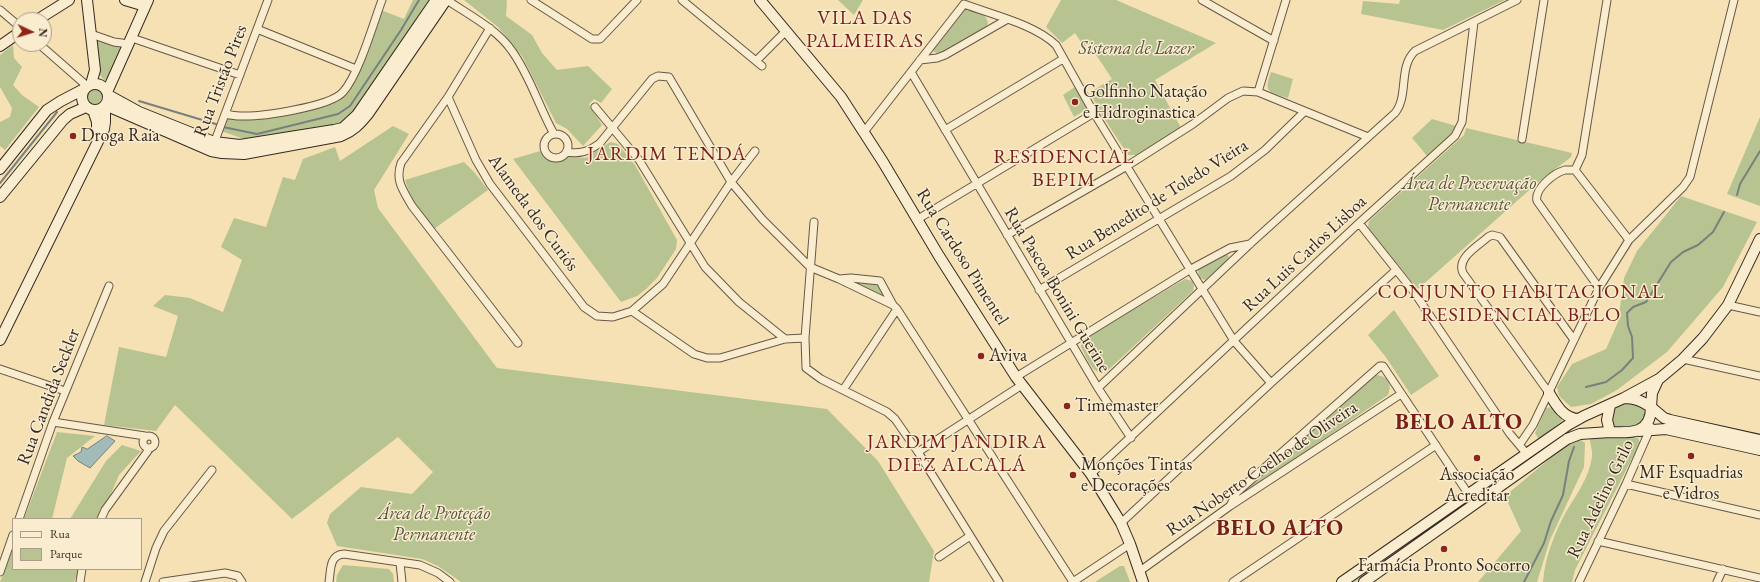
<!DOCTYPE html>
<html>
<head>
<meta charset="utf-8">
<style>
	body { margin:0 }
	#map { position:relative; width:1760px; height:582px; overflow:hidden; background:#f6e1b5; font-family:"EB Garamond",serif }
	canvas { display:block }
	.legend { position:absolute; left:12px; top:518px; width:130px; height:52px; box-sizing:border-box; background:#f9eccf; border:1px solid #ab9e8a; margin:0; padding:5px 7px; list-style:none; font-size:12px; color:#362a23 }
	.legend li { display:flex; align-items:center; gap:8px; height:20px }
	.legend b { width:20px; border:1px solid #ab9e8a }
	.north { position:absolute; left:12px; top:12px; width:40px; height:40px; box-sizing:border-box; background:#f9eccf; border:1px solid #ab9e8a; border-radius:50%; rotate:94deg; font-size:11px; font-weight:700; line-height:16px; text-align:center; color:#362a23 }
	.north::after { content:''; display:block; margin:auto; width:14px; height:18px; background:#8f2418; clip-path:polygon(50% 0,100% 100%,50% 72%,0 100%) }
</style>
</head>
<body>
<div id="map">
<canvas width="1760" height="582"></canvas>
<ul class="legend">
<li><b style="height:5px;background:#f9eccf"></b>Rua</li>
<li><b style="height:11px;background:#b7c491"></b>Parque</li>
</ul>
<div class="north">N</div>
</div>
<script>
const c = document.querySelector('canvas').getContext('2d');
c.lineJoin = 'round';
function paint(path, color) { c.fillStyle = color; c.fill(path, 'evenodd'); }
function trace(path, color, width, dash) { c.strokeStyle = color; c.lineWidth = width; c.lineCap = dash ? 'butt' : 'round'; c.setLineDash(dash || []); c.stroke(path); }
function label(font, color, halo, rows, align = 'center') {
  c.font = font + ' "EB Garamond",serif'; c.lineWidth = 3; c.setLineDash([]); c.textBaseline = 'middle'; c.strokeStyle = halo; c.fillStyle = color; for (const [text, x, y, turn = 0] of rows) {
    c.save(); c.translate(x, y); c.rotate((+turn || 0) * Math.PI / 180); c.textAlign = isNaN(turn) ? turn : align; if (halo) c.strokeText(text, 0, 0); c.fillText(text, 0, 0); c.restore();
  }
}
const green = new Path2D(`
	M 413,0 L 431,0 L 351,116 L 342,122 L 331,127 L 244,139 L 221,131 L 226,117 L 270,118 L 334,103 L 343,97 L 352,84 L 381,10 L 404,19 Z
	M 464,0 L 506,0 L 507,1 L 506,16 L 532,35 L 542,53 L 557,70 L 588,66 L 612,89 L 601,103 L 594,99 L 589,104 L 602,125 L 583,146 L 567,129 L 556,123 L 522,56 L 498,27 Z
	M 838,0 L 863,0 L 854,15 Z
	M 1061,0 L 1116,0 L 1216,43 L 1155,80 L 1181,128 L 1136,155 L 1128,155 L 1100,112 L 1090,92 L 1112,79 L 1089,44 L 1084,47 L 1075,33 L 1062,43 L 1046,27 Z
	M 1400,0 L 1505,0 L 1443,30 L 1361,14 L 1363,1 L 1399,4 Z
	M 965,8 C 974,8 994,17 986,28 L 942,54 L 934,52 L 932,47 Z
	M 96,39 L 111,45 L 124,48 L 109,79 L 104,80 L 100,75 Z
	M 13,45 L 14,58 L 22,67 L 13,85 L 22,95 L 39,107 L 5,150 L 0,146 L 0,122 L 10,117 L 12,108 L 0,87 L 0,55 Z
	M 1271,72 L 1293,79 L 1288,98 C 1269,92 1263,93 1271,72 Z
	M 1075,87 L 1087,109 L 1074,117 L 1063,95 Z
	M86 96a8 8 0 1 1 16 0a8 8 0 1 1-16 0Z
	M 1760,117 L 1760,206 L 1727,194 Z
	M 1432,119 L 1456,126 L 1452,134 L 1428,157 L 1412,138 Z
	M 393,126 L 409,134 L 374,190 L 378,208 L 497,368 L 827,409 L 878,461 L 934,551 L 929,582 L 461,582 L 438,566 L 422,559 L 337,546 L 327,523 L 330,514 L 361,487 L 412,494 L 433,472 L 398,437 L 292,519 L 175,405 L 156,431 L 104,425 L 119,347 L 166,357 L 178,316 L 153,306 L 165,295 L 190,298 L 223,312 L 242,260 L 221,247 L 234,218 L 266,227 L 283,177 L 295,180 L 303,159 L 335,147 L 340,161 Z
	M 1466,128 L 1572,153 L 1571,157 L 1535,185 L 1418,289 L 1371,232 L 1368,227 L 1369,221 L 1464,135 Z
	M 610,142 L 618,144 L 635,165 L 677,240 L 676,249 L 657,278 L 646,289 L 637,296 L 621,302 L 513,159 L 540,151 L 546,157 L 552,159 L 566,156 L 586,158 Z
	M 464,162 L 475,173 L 488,190 L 434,229 C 422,213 410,199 405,180 Z
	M 1681,196 L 1757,222 L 1723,287 L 1667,352 L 1617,390 L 1591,404 L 1571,407 L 1559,396 L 1557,387 L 1572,364 L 1606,349 L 1618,322 L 1624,278 L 1637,251 Z
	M 1224,254 L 1229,256 L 1228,260 L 1205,280 L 1199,278 L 1198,270 Z
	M 1185,279 L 1192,281 L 1194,286 L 1193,291 L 1106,372 C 1092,376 1087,358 1081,347 L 1083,339 Z
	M 854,281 L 877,281 L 885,296 L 883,297 L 853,283 Z
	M 1394,310 L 1439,376 L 1411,395 L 1385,356 L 1368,335 Z
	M 1375,375 C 1387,375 1393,384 1388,395 L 1244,494 L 1241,493 L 1241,490 Z
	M 1629,401 C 1639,402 1645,406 1648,416 L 1639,428 L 1613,429 C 1609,410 1612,409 1629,401 Z
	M 1552,407 L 1562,418 L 1562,421 L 1539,439 L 1538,438 L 1535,433 L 1546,408 Z
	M 57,432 L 95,436 L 67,458 L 52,519 L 24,519 Z
	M 1598,436 L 1629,436 L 1638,438 L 1640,443 L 1575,570 L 1572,582 L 1543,582 C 1545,557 1554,534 1566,512 C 1576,495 1589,478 1592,457 C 1593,451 1590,444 1590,439 Z
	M 1580,439 L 1585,443 L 1584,467 L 1550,540 L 1537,582 L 1478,582 L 1521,531 L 1505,496 L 1572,440 Z
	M 122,445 L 141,451 L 119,475 L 100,519 L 70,519 L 106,461 Z
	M 1407,542 L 1409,545 L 1355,582 L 1348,582 Z
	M 13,546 L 13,569 L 79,569 L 74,582 L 0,582 Z
	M 343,565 L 389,569 L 393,574 L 394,582 L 336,582 L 337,575 Z
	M 1120,566 L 1124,566 L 1130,582 L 1095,582 Z`);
const water = new Path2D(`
	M 107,436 L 115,441 L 90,468 L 78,461 L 73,456 L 81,452 L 82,447 L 87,449 Z`);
const stream = new Path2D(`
	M 139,101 L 219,125
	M 223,127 L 257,134 L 338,114 L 350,106 L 401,30 L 419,0
	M 0,183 L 57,112
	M 1737,195 L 1740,184 L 1760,151
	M 1586,387 L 1606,382 L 1622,370 L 1633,358 L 1632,337 L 1628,326 L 1627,313 L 1633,307 L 1646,302 L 1671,262 L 1683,252 L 1698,245 L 1713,232 L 1724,212
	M 1524,582 L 1544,543 L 1551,521 L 1563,495 L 1569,461 L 1574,447`);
const street = new Path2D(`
	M 447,0 C 469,15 497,29 512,51 C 530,76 539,107 554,134
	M 531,0 L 592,39 L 600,39 L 637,0
	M 682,0 L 762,66
	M 1202,0 L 1274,41
	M 0,10 L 20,27
	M 490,28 L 448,97 L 401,163 C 395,181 403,190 412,206 L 518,343
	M 257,29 L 356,69
	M 91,34 L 114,42 L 129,44
	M 132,38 L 240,75
	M 39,44 L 87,86
	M 920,60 L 937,58 L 945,55 L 1006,20
	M 756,61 L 786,31
	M 911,72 L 1098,388 L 1131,438
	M 1258,92 L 1286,0
	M 448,97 L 476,160 L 490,184 L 584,307 L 597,316 L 613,317 L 632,311 L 663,284 L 731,182 L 755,151
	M 595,107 L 639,160 L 705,267 L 739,302 L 785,339
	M 225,114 C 230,115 235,116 240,116 C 260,117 330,107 343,92 C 359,74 373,24 382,0
	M 945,130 L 1063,59
	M 864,132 L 964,4 C 993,15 1034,24 1056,45 L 1094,113 L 1234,341 L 1271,383
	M544 146a12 12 0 1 1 24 0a12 12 0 1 1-24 0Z
	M 1522,139 L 1544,0
	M 213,146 L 268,0
	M 566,152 C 580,154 588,152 600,143 L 652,79 L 658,76 L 669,77 L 731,182 L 763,220 L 810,267 L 839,279 L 893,305 L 897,309 L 1073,582
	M 1575,170 L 1582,155 L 1607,0
	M 918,219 L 1094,113
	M 814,222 L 805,338 L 806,368 L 821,379 L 887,412 L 895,419 L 918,452 L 999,582
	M 1359,223 L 1414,292 L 1510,434 L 1526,453
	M 1007,235 L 1127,166 L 1193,124 L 1228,98 L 1243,91 L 1258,92 L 1368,137
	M 840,279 L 851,278 L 880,281 L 893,305
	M 1599,288 L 1537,201 C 1534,189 1554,173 1565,170 C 1568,170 1572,170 1575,170 L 1629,240
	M 1039,290 L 1231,176 L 1265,150 L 1304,112
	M 1728,305 L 1760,312
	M 632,311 L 694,354 L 707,358 L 720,358 L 785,339 L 805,338
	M 1683,359 L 1760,376
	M 0,369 L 65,391
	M 1016,377 L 1191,269 L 1230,248 L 1250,244
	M 1098,388 L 1250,244 L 1395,113 C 1409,96 1398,67 1415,51 L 1517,0
	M 843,390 L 897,309
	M 1549,393 L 1463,273 C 1456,258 1478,246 1488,237 L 1492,235 L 1500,237 L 1574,340
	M 53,422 L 145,436
	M143 442a6 6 0 1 1 12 0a6 6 0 1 1-12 0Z
	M 1520,444 L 1533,425 L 1599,288 L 1629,240 L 1683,187 L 1690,177 L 1734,0
	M 918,452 L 1022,385
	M 1091,474 L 1359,223 L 1455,136 L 1462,122 L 1474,22
	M 1626,484 L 1760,515
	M 1230,506 L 1237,492 L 1380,366 L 1383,366 L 1469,495
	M 19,519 L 53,422 L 109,286
	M 101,519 L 105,510 L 150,448
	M 1121,523 L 1271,383 L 1396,270
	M 1598,541 L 1760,578
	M 939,557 L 970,536
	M 400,563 L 402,582
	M 1140,571 L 1230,506 L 1401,394
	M 0,572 L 13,535
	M 80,582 L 82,569
	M 145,582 L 156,548 L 164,531 L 212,470
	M 163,582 L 225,573 L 238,576 L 242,582
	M 329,582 C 331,570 329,555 344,554 L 420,565 L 438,573 L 450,582
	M 1073,582 L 1130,544
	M 1233,582 L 1436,445
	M 1579,582 L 1626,484 L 1651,427
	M 1717,582 L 1723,569`);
const secondary = new Path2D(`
	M 87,0 L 95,70 L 91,84
	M 125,0 L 145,6
	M 760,0 L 841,97 L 883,162 L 939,256 L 1016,377 L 1091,474 L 1121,523 L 1130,544 L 1143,582
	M 37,20 L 69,0
	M 0,46 L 20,32
	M82 97a13 13 0 1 1 26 0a13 13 0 1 1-26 0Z
	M 107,92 L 148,0
	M 108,95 L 139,112 L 214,142 L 240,145 L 334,130 L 343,128 L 357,115 L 436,0
	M 93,110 L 97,122 L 97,139
	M 0,169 L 47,110 L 61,101 L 84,89
	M 0,197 L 63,120 L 70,114 L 86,107
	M 0,340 L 104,129 L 105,122 L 105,105 L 211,151 L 222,153 L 244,154 L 341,136 C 353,131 360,124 368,114 L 446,0
	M 1658,380 L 1652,393 L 1651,407 L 1664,418 L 1670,420 L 1760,440
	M 1549,393 C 1556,405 1564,419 1579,419
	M 1624,398 L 1659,379 L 1683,359 L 1703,338 L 1728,305 L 1760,239
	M 1639,431 L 1666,429 L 1760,450
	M 1342,582 L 1568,425 L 1584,416 L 1624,398 C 1635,398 1642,401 1651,407 C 1651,434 1631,433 1610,432 L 1607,420 L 1610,405
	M 1364,582 L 1567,439 L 1580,434 L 1610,432`);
const markers = [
	[1075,102,4,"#8f2418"],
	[73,136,4,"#8f2418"],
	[981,356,4,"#8f2418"],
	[1067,406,4,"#8f2418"],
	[1691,456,4,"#8f2418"],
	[1477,458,4,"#8f2418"],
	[1073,475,4,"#8f2418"],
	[1444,549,4,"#8f2418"]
];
const parkNames = [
	["Sistema de Lazer",1136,49],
	["Área de Preservação",1469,184],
	["Permanente",1469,205],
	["Área de Proteção",434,514],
	["Permanente",434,535]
];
const streetNames = [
	["Rua Tristão Pires",221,81,-69],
	["Rua Benedito de Toledo Vieira",1157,200,-32],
	["Alameda dos Curiós",533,213,54],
	["Rua Luis Carlos Lisboa",1305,254,-43],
	["Rua Cardoso Pimentel",962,257,58],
	["Rua Pascoa Bonini Guerine",1057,290,59],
	["Rua Candida Seckler",49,397,-69],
	["Rua Noberto Coelho de Oliveira",1262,469,-34],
	["Rua Adelino Grilo",1601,499,-64]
];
const poiNames = [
	["Golfinho Natação",1083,92],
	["e Hidroginastica",1083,113],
	["Droga Raia",81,136],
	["Aviva",989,356],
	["Timemaster",1075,406],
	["Monções Tintas",1081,465],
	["e Decorações",1081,486],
	["MF Esquadrias",1691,473,"center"],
	["e Vidros",1691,494,"center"],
	["Associação",1477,475,"center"],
	["Acreditar",1477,496,"center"],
	["Farmácia Pronto Socorro",1444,566,"center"]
];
const quarterNames = [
	["VILA DAS",865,19],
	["PALMEIRAS",865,42],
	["JARDIM TENDÁ",667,155],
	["RESIDENCIAL",1064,158],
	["BEPIM",1064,181],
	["CONJUNTO HABITACIONAL",1521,293],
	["RESIDENCIAL BELO",1521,316],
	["JARDIM JANDIRA",957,443],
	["DIEZ ALCALÁ",957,466]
];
const districtNames = [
	["BELO ALTO",1459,423],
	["BELO ALTO",1280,529]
];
paint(green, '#b7c491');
paint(water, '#a2bbb9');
trace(water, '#77817d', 1);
trace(stream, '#77817d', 2);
trace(street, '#665848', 9);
trace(secondary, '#362a23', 12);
trace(street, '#f9eccf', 7);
trace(secondary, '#f9eccf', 10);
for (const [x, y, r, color] of markers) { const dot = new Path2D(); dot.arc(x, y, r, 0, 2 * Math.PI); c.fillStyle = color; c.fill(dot); trace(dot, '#f9eccf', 1.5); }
label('italic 18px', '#56503e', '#f9eccf', parkNames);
label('18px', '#362a23', '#f9eccf', streetNames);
label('18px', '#362a23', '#f9eccf', poiNames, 'left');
c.letterSpacing = '1px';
label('20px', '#7a1f14', '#f9eccf', quarterNames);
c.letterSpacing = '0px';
c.letterSpacing = '1px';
label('bold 22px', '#7a1f14', '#f9eccf', districtNames);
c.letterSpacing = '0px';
</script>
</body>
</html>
